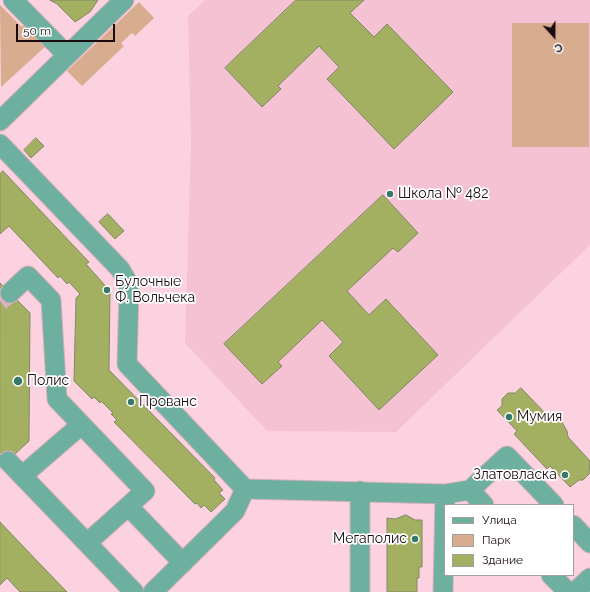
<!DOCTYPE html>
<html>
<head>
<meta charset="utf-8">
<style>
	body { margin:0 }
	#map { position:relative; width:590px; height:592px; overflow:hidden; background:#fdd2e0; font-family:Raleway,sans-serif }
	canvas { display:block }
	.legend { position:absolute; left:444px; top:504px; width:130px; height:72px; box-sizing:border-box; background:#fff; border:1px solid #a39d9f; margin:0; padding:5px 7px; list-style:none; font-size:12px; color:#190b10 }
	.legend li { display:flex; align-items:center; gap:8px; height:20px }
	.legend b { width:20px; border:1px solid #a39d9f }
	.north { position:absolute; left:534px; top:16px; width:40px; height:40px; -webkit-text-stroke:3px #fff; paint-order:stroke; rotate:159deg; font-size:11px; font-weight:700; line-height:16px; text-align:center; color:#190b10 }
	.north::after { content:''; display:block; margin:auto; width:14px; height:18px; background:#190b10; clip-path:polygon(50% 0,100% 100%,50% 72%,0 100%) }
	.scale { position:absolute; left:16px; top:24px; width:99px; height:18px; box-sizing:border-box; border:2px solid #190b10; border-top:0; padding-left:5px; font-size:12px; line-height:14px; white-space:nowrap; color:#190b10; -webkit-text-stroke:3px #fff; paint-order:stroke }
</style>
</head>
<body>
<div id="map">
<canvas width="590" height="592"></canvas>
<ul class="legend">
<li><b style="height:5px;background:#6db0a0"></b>Улица</li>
<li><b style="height:11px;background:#d8ac8e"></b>Парк</li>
<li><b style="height:11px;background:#a3b062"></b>Здание</li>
</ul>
<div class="north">С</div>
<div class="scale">50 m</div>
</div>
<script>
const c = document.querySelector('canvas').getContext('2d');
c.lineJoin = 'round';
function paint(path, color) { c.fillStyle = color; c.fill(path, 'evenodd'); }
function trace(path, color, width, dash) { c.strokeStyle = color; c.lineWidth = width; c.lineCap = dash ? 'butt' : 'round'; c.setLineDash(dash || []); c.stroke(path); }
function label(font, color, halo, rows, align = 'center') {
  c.font = font + ' Raleway,sans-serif'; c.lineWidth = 3.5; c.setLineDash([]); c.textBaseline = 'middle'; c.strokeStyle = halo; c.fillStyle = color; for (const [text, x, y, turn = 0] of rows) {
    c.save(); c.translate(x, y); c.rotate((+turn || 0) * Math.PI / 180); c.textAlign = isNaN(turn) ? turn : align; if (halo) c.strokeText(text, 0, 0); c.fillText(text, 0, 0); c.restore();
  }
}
const built = new Path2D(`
	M 205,0 L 590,0 L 590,245 L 396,432 L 267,431 L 185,343 L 191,144 L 188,16 Z`);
const green = new Path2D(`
	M 139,2 L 154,18 L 135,36 L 132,33 L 121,43 L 124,46 L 82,86 L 67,71 Z
	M 0,5 L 22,27 L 26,23 L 47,45 L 1,87 Z
	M 512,23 L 589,23 L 589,147 L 512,147 Z`);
const building = new Path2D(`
	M 50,0 L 98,0 L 90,12 L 75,22 L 57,4 Z
	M 296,0 L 364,0 L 350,13 L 374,37 L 387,24 L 453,92 L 394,149 L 327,79 L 339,67 L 319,46 L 278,86 L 281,89 L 262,107 L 225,68 Z
	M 36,138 L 44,146 L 31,158 L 24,150 Z
	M 3,171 L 89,262 L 86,264 L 110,291 L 109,370 L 215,478 L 214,480 L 223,490 L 219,493 L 225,499 L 211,512 L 204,505 L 201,508 L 197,503 L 195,504 L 114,422 L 117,420 L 111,414 L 113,413 L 101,401 L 100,403 L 94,397 L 92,399 L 74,381 L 76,298 L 80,294 L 69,282 L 67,284 L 60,276 L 58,278 L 9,226 L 0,234 L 0,174 Z
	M 383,195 L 418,233 L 398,252 L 393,248 L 347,291 L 369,315 L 386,299 L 438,355 L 379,410 L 329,356 L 343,342 L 322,320 L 278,362 L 282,366 L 262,384 L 224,344 Z
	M 108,214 L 124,231 L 115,239 L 99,222 Z
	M 0,283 L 30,313 L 29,441 L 0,468 Z
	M 521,388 L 548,416 L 553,416 L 562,422 L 567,431 L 568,437 L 590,461 L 589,474 L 583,480 L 579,480 L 570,487 L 550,466 L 547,469 L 514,434 L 517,431 L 497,410 L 502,406 L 502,399 L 508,393 L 515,393 Z
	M 406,515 L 415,520 L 422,520 L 422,567 L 419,567 L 419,578 L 417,578 L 417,592 L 387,592 L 387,518 L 395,519 Z
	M 0,522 L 40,564 L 67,592 L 20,592 L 7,578 L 0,585 Z`);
const minorTunnel = new Path2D(`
	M 0,301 L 10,293`);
const minor = new Path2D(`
	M 13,0 L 67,55
	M 0,121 L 124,0
	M 0,144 L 120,269 L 127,281 L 129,291 L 127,364 L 245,489 L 445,494 L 470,490
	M 10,293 L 28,276 L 51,300 L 57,399 L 145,491 L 87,543
	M 8,461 L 134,592
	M 22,476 L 81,425
	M 484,505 L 470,490 L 507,456 L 554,505
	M 129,507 L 183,563
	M 573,525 L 590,543
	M 551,575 L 568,592
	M 153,592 L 235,511 L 245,489
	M 360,592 L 360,491
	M 443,592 L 445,494
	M 575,592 L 590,578`);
const markers = [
	[390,194,4,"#36786a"],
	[107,290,4,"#36786a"],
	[18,381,5,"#36786a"],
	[131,402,4,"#36786a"],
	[509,417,4,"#36786a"],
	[565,475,4,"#36786a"],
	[415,539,4,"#36786a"]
];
const poiNames = [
	["Школа № 482",398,194],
	["Булочные",115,282],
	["Ф. Вольчека",115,298],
	["Полис",27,381],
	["Прованс",139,402],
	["Мумия",517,417],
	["Златовласка",557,475,"right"],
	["Мегаполис",407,539,"right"]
];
paint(built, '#f5c2d3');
paint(green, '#d8ac8e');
paint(building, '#a3b062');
trace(building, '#818865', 1);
trace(minorTunnel, '#dbb4c1', 19, [19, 10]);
trace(minor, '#d4aebb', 21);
trace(minor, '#6db0a0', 19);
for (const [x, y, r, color] of markers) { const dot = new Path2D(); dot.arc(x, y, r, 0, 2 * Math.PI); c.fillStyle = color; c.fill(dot); trace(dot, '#fff', 1.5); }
label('14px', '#190b10', '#fff', poiNames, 'left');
</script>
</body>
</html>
